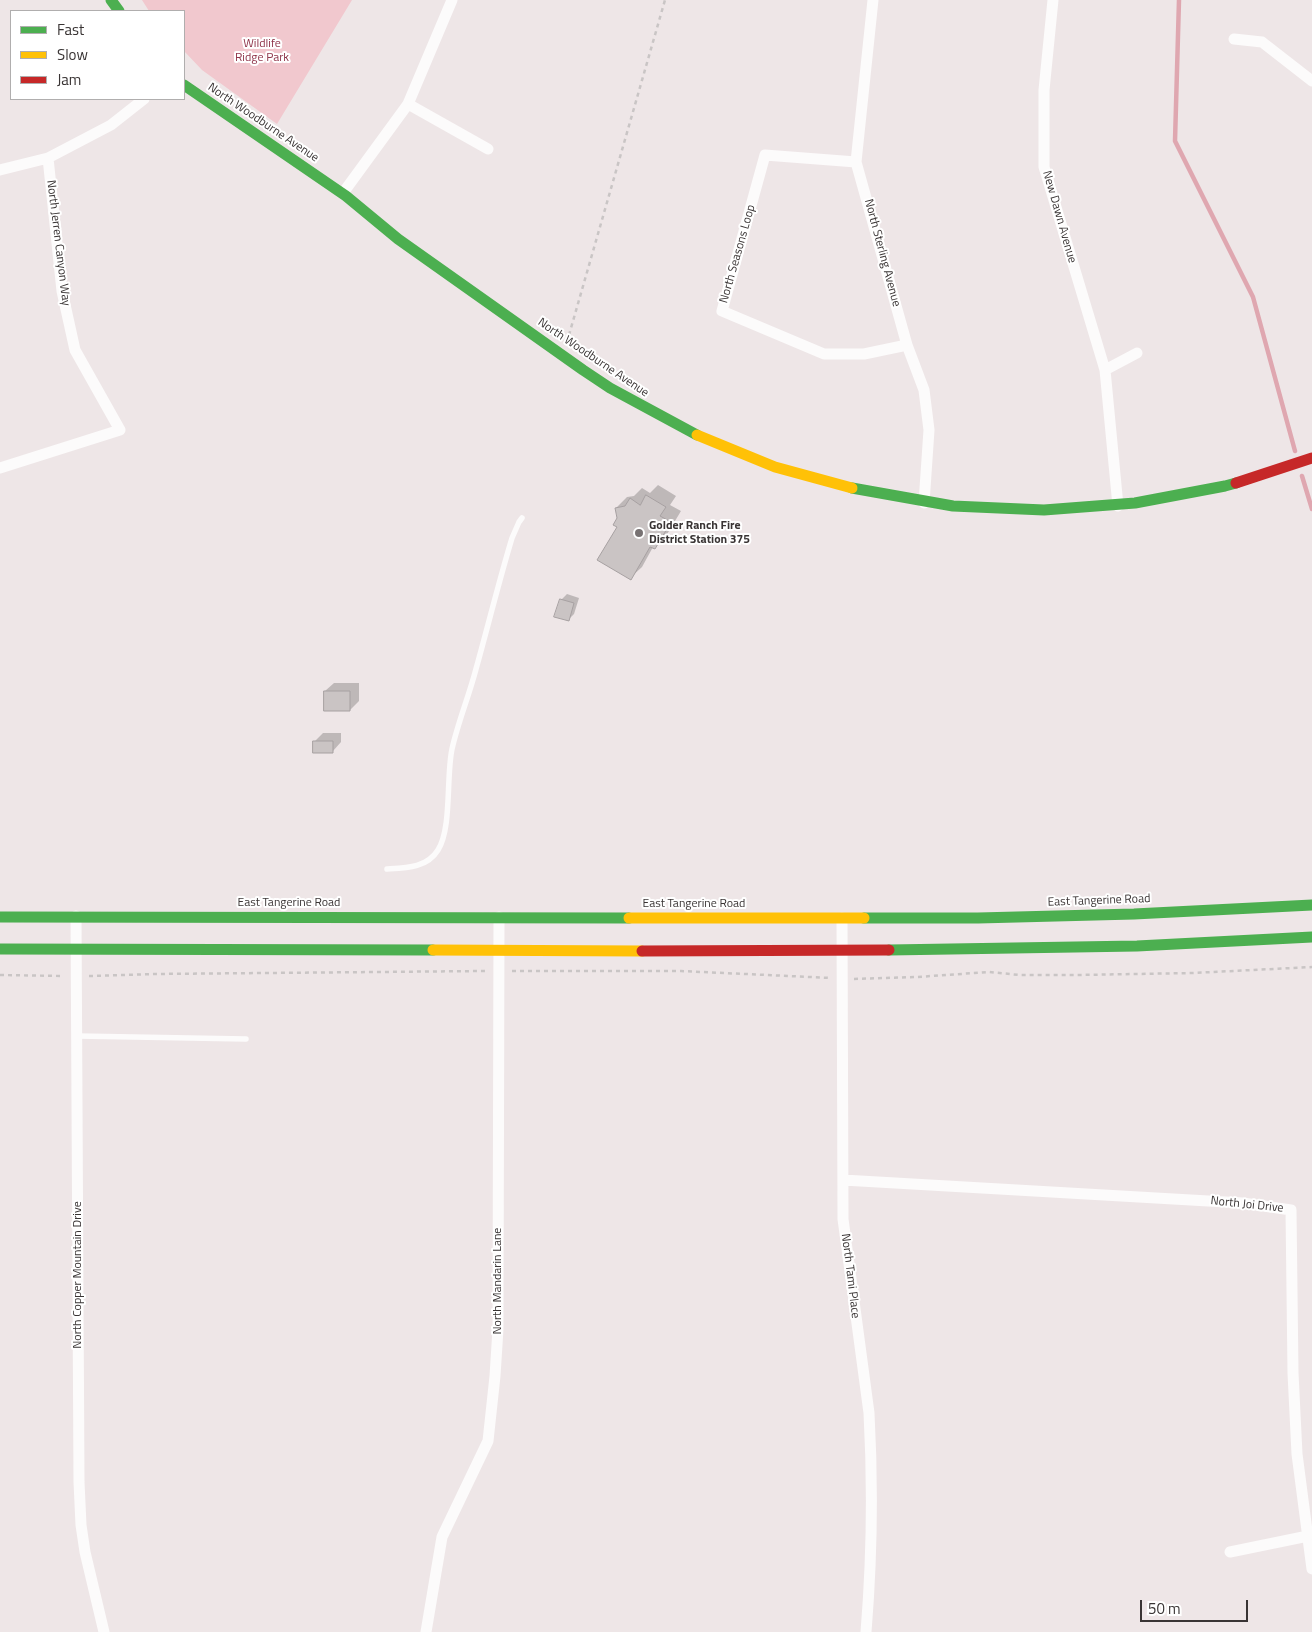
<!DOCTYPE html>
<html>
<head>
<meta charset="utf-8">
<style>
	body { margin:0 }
	#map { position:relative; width:1312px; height:1632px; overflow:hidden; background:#eee6e7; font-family:"Titillium Web",sans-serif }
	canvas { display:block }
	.legend { position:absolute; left:10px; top:10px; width:175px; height:90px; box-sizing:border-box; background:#fff; border:1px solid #b0aeae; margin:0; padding:6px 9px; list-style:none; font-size:15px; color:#393434 }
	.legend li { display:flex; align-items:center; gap:10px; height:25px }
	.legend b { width:25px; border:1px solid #b0aeae }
	.scale { position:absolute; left:1140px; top:1600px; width:108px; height:22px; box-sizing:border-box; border:2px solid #393434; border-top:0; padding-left:6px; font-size:15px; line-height:18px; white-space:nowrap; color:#393434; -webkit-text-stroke:4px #fff; paint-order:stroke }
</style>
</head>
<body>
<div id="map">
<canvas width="1312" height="1632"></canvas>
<ul class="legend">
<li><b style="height:6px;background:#4caf50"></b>Fast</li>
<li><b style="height:6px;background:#ffc107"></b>Slow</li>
<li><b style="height:6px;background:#c62828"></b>Jam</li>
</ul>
<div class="scale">50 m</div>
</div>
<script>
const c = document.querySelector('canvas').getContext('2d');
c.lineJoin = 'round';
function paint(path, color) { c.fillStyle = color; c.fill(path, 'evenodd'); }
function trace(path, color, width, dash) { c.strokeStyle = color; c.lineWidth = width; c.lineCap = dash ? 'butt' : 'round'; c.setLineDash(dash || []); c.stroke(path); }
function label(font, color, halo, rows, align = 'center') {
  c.font = font + ' "Titillium Web",sans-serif'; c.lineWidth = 4; c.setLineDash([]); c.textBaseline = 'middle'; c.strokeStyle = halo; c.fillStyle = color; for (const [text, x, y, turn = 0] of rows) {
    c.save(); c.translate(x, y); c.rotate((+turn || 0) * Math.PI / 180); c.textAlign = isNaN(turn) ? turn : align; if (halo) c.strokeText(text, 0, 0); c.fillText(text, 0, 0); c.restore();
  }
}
const green = new Path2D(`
	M 142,0 L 352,0 L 277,124 L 202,70 L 184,51 L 184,11 L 149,11 Z`);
const shadow = new Path2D(`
	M 658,485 L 676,496 L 670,505 L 681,511 L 666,536 L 653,547 L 642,567 L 630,578 L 619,527 L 619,519 L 616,508 L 627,497 L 634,496 L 642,488 L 650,493 Z
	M 567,594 L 579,598 L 574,614 L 568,620 L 561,600 Z
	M 334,683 L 359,683 L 359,701 L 350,710 L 325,691 Z
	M 323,733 L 341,733 L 341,742 L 333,751 L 314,742 Z`);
const stream = new Path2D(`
	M 1179,0 L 1175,141 L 1253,297 L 1295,451
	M 1302,476 L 1312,509`);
const building = new Path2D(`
	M 646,495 L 666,507 L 660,516 L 671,522 L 655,549 L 650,547 L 631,580 L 597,560 L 617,527 L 613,525 L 617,518 L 615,508 L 625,506 L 630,498 L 640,505 Z
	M 560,599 L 574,603 L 569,621 L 554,617 Z
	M 324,691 L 350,691 L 350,711 L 324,711 Z
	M 313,741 L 333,741 L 333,753 L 313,753 Z`);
const path = new Path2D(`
	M 569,335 L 665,0
	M 512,971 L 681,971 L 831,978
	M 0,975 L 64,976
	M 89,976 L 154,974 L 486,971
	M 854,979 L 917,977 L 989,972 L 1020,975 L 1077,975 L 1193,973 L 1312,967`);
const lane = new Path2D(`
	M 387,869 C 406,868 427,868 438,850 C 452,828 446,777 452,749 C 458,722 469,696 476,669 C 488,626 499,581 512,538 L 519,522 L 522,518
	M 77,1036 L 246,1039`);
const street = new Path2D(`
	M 873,0 L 856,162 L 907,345 L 924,390 L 929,430 L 924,503
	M 1053,0 L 1044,90 L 1044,167 L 1105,370 L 1118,506
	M 1234,39 L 1262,42 L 1312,81
	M 408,104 L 488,149
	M 856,162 L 765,155 L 722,311 L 824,354 L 864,354 L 907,345
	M 0,170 L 48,158 L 111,125 L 144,99
	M 343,193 L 408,104 L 452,0
	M 1105,370 L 1137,353
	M 0,468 L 120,430 L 75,350 L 62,291 L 48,158
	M 76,916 L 79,1482 L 81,1525 L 85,1552 L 104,1632
	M 842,918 L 843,1219 L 869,1413 C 873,1486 872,1559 866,1632
	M 843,1180 L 1243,1203 L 1291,1210 L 1293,1373 L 1297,1454 L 1312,1569
	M 1230,1552 L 1308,1536
	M 426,1632 L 442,1537 L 488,1441 L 495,1376 L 498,1329 L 499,917`);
const fast = new Path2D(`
	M 111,0 L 119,11
	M 184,85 L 346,196 L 398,239 L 583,370 L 610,388 L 697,435
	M 852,488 L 953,506 L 1044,510 L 1135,503 L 1225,486 L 1236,483
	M 0,917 L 629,918
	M 864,918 L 978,918 L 1134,914 L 1312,905
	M 0,949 L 433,950
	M 889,950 L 1137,946 L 1312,937`);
const slow = new Path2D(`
	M 697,435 L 775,467 L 852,488
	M 629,918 L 864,918
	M 433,950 L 642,951`);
const jam = new Path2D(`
	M 1236,483 L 1312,458
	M 642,951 L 889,950`);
const markers = [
	[639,533,5,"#787273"]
];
const parkNames = [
	["Wildlife",262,44],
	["Ridge Park",262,58]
];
const streetNames = [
	["North Woodburne Avenue",263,123,34],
	["New Dawn Avenue",1059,217,74],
	["North Jerren Canyon Way",58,243,83],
	["North Sterling Avenue",882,253,75],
	["North Seasons Loop",738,254,-74],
	["North Woodburne Avenue",593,358,34],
	["East Tangerine Road",1099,901,-2],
	["East Tangerine Road",289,903],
	["East Tangerine Road",694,904],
	["North Joi Drive",1247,1205,6],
	["North Copper Mountain Drive",78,1275,-90],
	["North Tami Place",850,1276,83],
	["North Mandarin Lane",498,1281,-90]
];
const poiNames = [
	["Golder Ranch Fire",649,526],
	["District Station 375",649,540]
];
paint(green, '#f1c8ce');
paint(shadow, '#0003');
trace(stream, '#dfa7b0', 4.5);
paint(building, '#cac4c4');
trace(building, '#a6a0a1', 1);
trace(path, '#c9c5c5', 2.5, [4, 4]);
trace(lane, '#fcfbfb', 5.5);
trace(street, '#fcfbfb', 11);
trace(fast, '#4caf50', 11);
trace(slow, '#ffc107', 11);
trace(jam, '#c62828', 11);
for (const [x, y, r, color] of markers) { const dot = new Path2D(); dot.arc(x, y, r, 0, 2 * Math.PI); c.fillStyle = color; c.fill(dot); trace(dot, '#fff', 2); }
label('12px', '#8e3449', '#fff', parkNames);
label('12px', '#393434', '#fff', streetNames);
label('bold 12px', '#393434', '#fff', poiNames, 'left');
</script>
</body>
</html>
